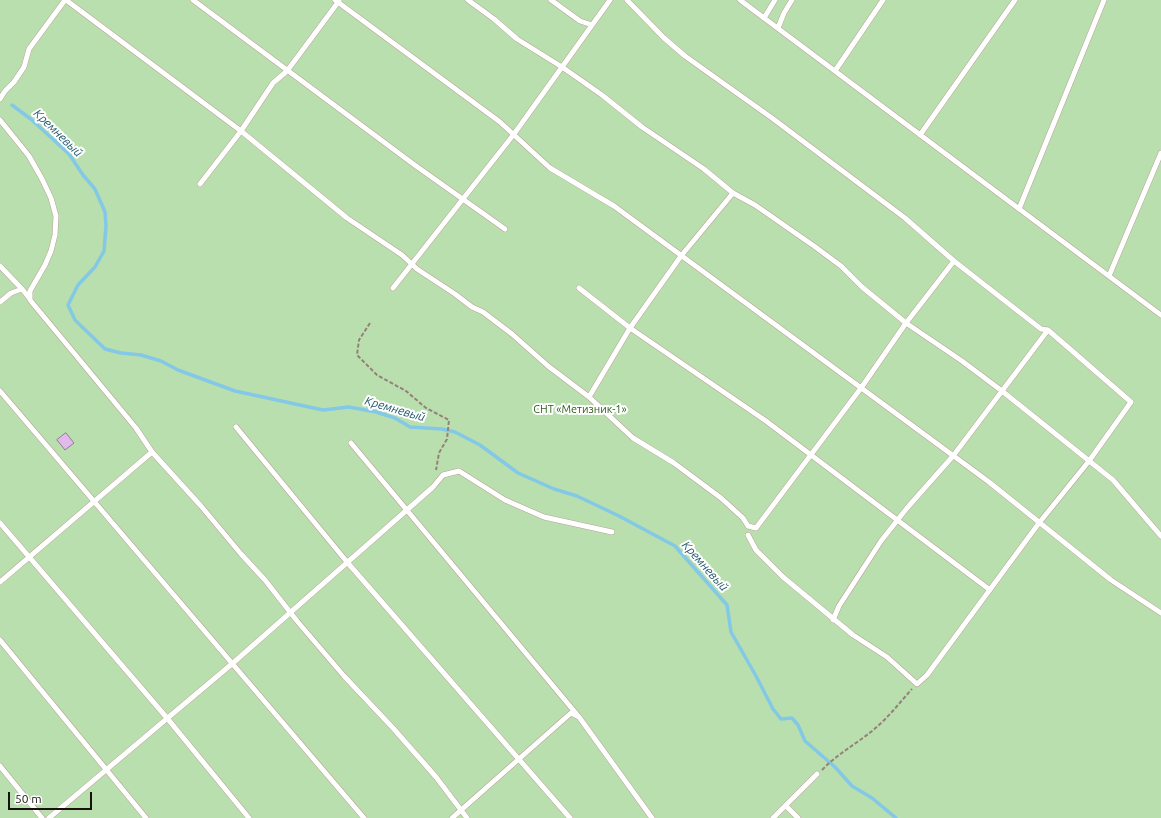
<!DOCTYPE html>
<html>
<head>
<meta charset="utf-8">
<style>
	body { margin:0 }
	#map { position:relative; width:1161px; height:818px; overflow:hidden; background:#fce3d7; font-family:Ubuntu,sans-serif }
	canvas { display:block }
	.scale { position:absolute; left:8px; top:792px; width:84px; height:18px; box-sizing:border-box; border:2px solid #19110d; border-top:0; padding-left:5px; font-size:12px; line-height:14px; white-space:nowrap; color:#19110d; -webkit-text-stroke:3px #fff; paint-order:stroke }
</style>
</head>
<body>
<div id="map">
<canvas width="1161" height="818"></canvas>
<div class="scale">50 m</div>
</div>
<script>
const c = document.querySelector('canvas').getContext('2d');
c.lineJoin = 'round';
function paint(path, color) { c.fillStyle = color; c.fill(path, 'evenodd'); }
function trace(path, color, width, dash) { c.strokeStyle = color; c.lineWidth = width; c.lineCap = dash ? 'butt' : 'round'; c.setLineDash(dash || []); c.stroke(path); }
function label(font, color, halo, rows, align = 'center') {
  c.font = font + ' Ubuntu,sans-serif'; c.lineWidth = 4; c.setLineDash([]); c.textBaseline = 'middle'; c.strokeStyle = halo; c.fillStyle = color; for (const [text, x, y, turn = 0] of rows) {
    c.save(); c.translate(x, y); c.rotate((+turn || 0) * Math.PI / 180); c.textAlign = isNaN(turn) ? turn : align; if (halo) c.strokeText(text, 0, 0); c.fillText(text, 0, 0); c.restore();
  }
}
const green = new Path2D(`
	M 0,0 L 1161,0 L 1161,818 L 0,818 Z`);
const stream = new Path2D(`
	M 12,105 L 32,120 L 69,154 L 83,175 L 95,189 L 105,212 L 106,226 L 104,251 L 95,267 L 78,285 L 68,305 L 75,320 L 105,349 L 121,353 L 141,355 L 161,361 L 178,370 L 235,391 L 323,410 L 349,407 L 376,412 L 395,418 L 410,427 L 442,429 L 455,432 L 480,445 L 518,473 L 554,489 L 577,496 L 619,516 L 675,546 L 727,605 L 731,632 L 756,676 L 773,709 L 781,719 L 792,718 L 798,725 L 805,741 L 835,767 L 852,786 L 872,798 L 896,818`);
const building = new Path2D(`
	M 66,433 L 74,443 L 65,450 L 57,440 Z`);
const path = new Path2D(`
	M 370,323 L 359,340 L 357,355 L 377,375 L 406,391 L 426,408 L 449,420 L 447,439 L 439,453 L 436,470
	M 822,770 C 839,752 862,741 880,724 C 892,713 901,701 912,689`);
const lane = new Path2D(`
	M 66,0 L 241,131 L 347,218 L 402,255 L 417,269 L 455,294 L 472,307 L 483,312 L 512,334 L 548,366 L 589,397 L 633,438 L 674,463 L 721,498 L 743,518 L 748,526 L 756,528 L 861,388 L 906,323 L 954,261
	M 193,0 L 416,166 L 505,229
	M 335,0 L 500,122 L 550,168 L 614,206 L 989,482 L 1111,580 L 1161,613
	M 468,0 L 494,19 L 517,39 L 562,67 L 602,95 L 642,127 L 704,169 L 733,193 L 755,205 L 814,246 L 841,266 L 862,287 L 906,323 L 962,361 L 1002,391 L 1113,480 L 1161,536
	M 551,0 L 580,21 L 592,25
	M 627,0 L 664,38 L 685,56 L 772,118 L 905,218 L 954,261 L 1041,329 L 1048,330 L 1131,402 L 1089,461 L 1039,523 L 927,675 L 917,684 L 887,657 L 853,635 L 783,577 L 756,550 L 748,535
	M 740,0 L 1161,315
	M 764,18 L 775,0
	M 778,28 L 784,13 L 792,0
	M 835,71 L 883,0
	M 0,99 L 5,91 L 14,82 L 24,67 L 29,49 L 65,0
	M 0,120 L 29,156 L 42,179 L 51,198 L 56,216 L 55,235 L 51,251 L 45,265 L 30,291 L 30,300 L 136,428 L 152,452 L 0,582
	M 920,135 L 1015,0
	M 200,184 L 241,131 L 273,83 L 287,71 L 339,1
	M 1019,209 L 1104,0
	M 0,266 L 22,289 L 30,299
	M 1109,276 L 1161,153
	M 393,288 L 514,134 L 610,0
	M 579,288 L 630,328 L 766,421 L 990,590
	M 0,302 L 11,293 L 22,289
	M 0,391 L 364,818
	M 589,397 L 630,328 L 681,256 L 733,193
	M 236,427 L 347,562 L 570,818
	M 351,443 L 579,717
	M 152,452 L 201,506 L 241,554 L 265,580 L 297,621 L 344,676 L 393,728 L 436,777 L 467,818
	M 0,523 L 167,718 L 249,818
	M 833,620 L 839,606 L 881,541 L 907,508 L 953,456 L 1048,330
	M 0,640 L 146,818
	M 0,766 L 42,818
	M 786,806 L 798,818
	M 49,818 L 233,663 L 433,487 L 443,475 L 459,471 L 505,500 L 544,517 L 612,532
	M 452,818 L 571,713 L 579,717 L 652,818
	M 773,818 L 817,774`);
const parkNames = [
	["СНТ «Метизник-1»",580,409]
];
const waterNames = [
	["Кремневый",58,133,44],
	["Кремневый",395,409,16],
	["Кремневый",705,566,48]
];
paint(green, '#badfae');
trace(stream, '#83c8e6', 3.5);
paint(building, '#e2b9ec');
trace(building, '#8d7f91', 1);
trace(lane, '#b9a296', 6);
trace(path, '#94827a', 2, [4, 2]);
trace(lane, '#fff', 5);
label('11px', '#2d5e1a', '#fff', parkNames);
label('italic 12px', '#23596f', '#fff', waterNames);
</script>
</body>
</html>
